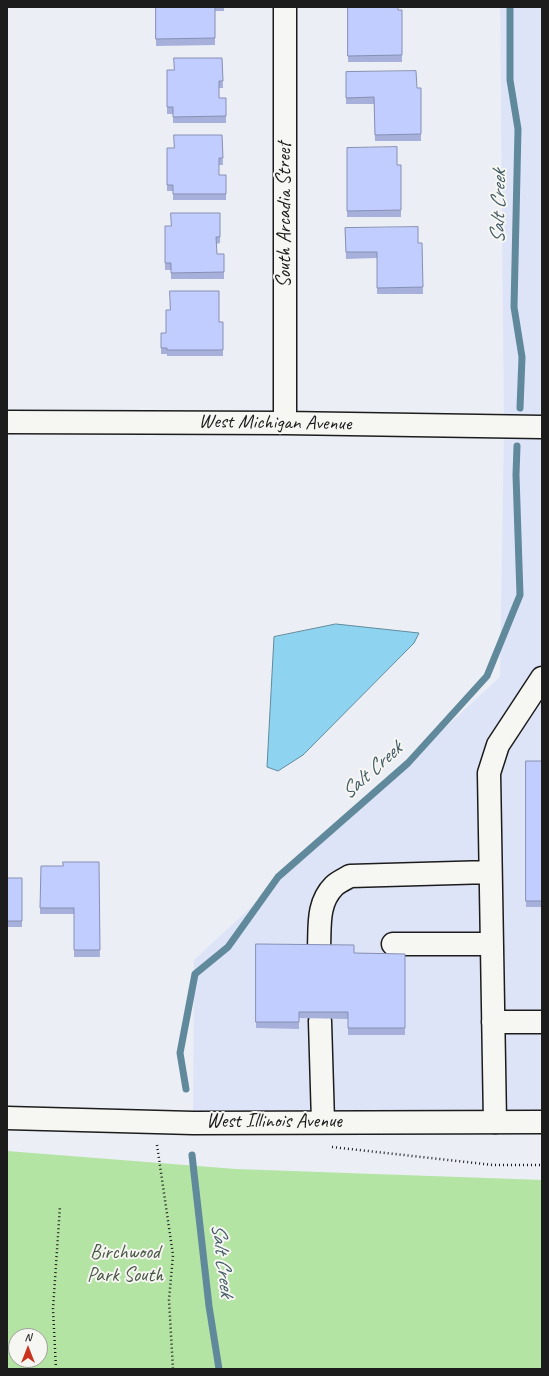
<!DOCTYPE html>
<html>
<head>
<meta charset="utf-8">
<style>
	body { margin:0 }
	#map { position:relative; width:549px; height:1376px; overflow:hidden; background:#ebeef5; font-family:Caveat,sans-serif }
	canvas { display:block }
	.frame { position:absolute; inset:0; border:8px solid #1c1c1c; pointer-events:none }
	.north { position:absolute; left:8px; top:1328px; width:40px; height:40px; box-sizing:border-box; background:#f6f6f2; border:1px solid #9f9f9c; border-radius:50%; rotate:0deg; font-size:11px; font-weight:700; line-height:16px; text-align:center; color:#1c1c1c }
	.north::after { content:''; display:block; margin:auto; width:14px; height:18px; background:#c8321e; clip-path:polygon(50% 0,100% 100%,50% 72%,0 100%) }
</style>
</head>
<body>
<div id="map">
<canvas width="549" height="1376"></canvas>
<div class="frame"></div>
<div class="north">N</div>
</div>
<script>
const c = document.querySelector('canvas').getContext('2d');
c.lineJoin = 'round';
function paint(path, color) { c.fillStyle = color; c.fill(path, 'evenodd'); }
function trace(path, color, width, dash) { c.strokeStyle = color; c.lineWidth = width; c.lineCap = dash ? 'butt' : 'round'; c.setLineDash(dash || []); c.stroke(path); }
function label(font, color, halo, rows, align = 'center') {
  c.font = font + ' Caveat,sans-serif'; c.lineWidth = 4; c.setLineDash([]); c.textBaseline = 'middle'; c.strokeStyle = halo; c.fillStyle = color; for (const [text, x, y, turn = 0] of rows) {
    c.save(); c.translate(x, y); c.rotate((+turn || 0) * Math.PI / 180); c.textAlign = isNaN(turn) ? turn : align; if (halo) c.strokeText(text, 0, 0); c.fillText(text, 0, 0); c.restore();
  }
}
const built = new Path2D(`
	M 500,7 L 542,7 L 542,1122 L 193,1123 L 194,960 L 500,677 L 504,427 Z`);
const green = new Path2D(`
	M 7,1151 L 236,1169 L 542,1180 L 542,1369 L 7,1369 ZM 16,1336 L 40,1336 L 40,1360 L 16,1360 Z`);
const water = new Path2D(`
	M 336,624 L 419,633 L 414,643 L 303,755 L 278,771 L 267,767 L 274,637 Z`);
const stream = new Path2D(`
	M 510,7 L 510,80 L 518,129 L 514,307 L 522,357 L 520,408
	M 186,1089 L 180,1053 L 195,974 L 228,947 L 278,877 L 408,763 L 487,676 L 520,595 L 516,475 L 517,446
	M 192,1155 L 209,1306 L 219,1369`);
const path = new Path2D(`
	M 157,1145 L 173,1255 L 169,1300 L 173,1369
	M 332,1147 L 493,1165 L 542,1165
	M 56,1369 L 53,1309 L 60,1206`);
const minor = new Path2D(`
	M 285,7 L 285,423
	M 7,422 L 285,423 L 542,427
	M 393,944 L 491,944
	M 319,948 C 320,926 317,903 334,886 C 338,882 345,879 350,876 L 490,872
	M 320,1021 L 323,1122
	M 493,1022 L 542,1022
	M 495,1122 L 489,773 L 498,745 L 542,678`);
const major = new Path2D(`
	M 7,1118 L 193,1123 L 542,1122`);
const wall = new Path2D(`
	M 156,7 L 224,7 L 224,11 L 215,11 L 215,45 L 156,46 Z
	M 348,7 L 402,10 L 402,62 L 348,62 Z
	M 222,58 L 223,88 L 219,88 L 219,98 L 226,98 L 226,123 L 173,123 L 173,114 L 167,114 L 167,70 L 174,70 Z
	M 346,72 L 417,88 L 421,88 L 421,141 L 375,141 L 374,104 L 346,104 Z
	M 222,135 L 223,165 L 219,165 L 219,175 L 226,175 L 226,200 L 173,200 L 173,191 L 167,191 L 167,148 L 174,148 Z
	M 347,148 L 397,165 L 401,165 L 401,217 L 347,217 Z
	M 220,213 L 220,243 L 216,244 L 217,254 L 224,254 L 224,279 L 171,279 L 171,270 L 165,270 L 165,226 L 171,226 Z
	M 345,228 L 418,243 L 422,243 L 423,294 L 377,294 L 377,258 L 346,259 Z
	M 219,322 L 223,322 L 223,356 L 167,356 L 167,354 L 161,354 L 161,333 L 166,333 Z
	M 526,761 L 542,761 L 542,907 L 526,907 Z
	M 99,862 L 100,957 L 74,957 L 74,914 L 40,914 L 41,866 L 63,866 Z
	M 7,878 L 22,878 L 22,927 L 7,927 Z
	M 256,944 L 354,953 L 405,954 L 405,1035 L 348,1035 L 348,1019 L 299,1018 L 299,1029 L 256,1028 Z`);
const building = new Path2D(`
	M 156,7 L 215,7 L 215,38 L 156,39 Z
	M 348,7 L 398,7 L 398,10 L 402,10 L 402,55 L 348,56 Z
	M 174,58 L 222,58 L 223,81 L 219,81 L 219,98 L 226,98 L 226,116 L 173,117 L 173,107 L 167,107 L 167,70 L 174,70 Z
	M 416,71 L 417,88 L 421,88 L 421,134 L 375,135 L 374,97 L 346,98 L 346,72 Z
	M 174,135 L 222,135 L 223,158 L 219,158 L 219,175 L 226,175 L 226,194 L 173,194 L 173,185 L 167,185 L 167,148 L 174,148 Z
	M 397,147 L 397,165 L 401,165 L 401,210 L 347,211 L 347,148 Z
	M 171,213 L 220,213 L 220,237 L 216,237 L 217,254 L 224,254 L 224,272 L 171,273 L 171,263 L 165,263 L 165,226 L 171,226 Z
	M 418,227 L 418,243 L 422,243 L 423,287 L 377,288 L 377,252 L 346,252 L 345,228 Z
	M 170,291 L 219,291 L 219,322 L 223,322 L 223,350 L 167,350 L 167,348 L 161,348 L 161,333 L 166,333 L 166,310 L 170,310 Z
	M 526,761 L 542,761 L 542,901 L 526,901 Z
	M 63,862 L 99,862 L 100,950 L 74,950 L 74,908 L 40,908 L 41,866 L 63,866 Z
	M 7,878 L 22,878 L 22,921 L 7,921 Z
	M 256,944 L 354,945 L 354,953 L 405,954 L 405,1028 L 348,1028 L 348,1012 L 299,1012 L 299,1022 L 256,1022 Z`);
const streetNames = [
	["South Arcadia Street",285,215,-90],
	["West Michigan Avenue",275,423,1],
	["West Illinois Avenue",274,1122]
];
const parkNames = [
	["Birchwood",125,1253],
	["Park South",125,1276]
];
const waterNames = [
	["Salt Creek",499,207,-89],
	["Salt Creek",372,771,-42],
	["Salt Creek",222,1260,83]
];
paint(built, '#dee4f8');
paint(green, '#b3e4a3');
paint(water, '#8ed4f0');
trace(water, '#608a9b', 1);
trace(stream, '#608a9b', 7);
trace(minor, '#1c1c1c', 25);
trace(major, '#1c1c1c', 25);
trace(path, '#1c1c1c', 2.5, [1, 3]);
trace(minor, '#f6f6f2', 22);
trace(major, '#f6f6f2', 22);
paint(wall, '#a6b0db');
paint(building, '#c1cdff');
trace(building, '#8790b2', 1);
label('20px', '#1c1c1c', '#f6f6f2', streetNames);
label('20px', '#495844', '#f6f6f2', parkNames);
label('italic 21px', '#445c66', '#f6f6f2', waterNames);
</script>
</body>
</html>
